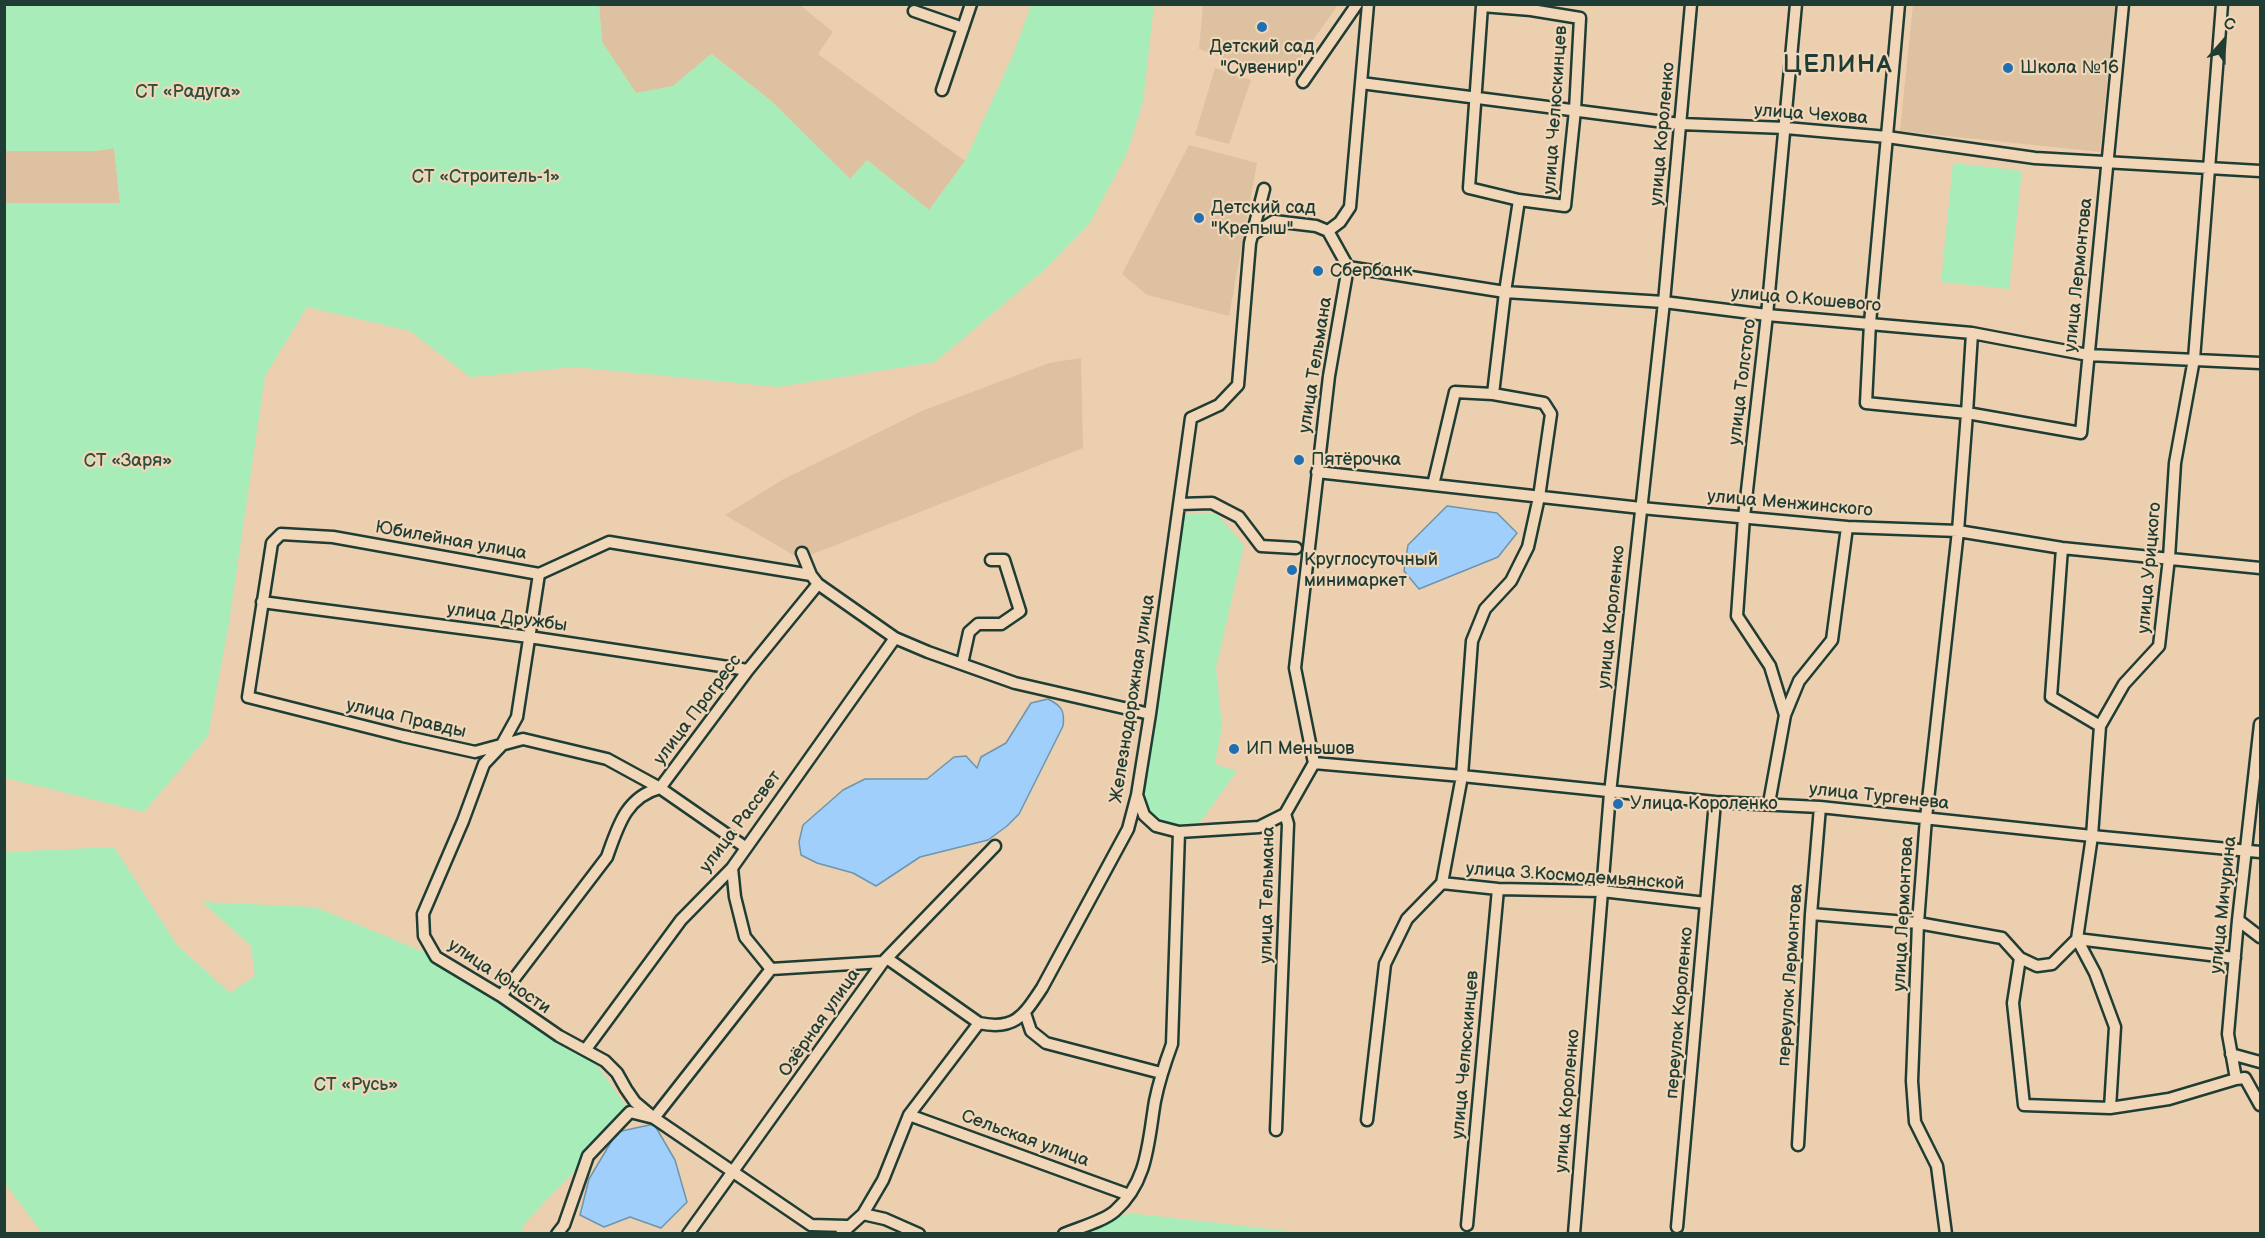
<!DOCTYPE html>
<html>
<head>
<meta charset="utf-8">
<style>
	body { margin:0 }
	#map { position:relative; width:2265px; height:1238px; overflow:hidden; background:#eccfaf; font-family:"Balsamiq Sans",sans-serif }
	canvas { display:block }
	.frame { position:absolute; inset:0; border:6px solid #1f3d34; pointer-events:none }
	.north { position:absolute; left:2193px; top:12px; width:60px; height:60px; -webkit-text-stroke:4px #f1d7b8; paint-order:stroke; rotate:20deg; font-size:16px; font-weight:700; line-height:24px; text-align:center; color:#1f3d34 }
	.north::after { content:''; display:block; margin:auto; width:21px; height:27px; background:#1f3d34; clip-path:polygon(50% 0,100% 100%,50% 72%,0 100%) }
</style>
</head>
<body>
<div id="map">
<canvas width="2265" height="1238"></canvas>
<div class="frame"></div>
<div class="north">С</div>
</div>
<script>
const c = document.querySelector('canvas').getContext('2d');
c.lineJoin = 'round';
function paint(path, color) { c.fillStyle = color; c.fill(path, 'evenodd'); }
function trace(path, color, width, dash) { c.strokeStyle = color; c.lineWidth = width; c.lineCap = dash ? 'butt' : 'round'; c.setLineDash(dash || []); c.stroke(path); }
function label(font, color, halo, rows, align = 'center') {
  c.font = font + ' "Balsamiq Sans",sans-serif'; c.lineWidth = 4.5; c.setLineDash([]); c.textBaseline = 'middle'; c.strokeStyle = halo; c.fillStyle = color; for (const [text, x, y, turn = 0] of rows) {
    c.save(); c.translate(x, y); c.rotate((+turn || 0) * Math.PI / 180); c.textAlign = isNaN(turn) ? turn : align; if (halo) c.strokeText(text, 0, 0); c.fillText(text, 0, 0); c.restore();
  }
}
const built = new Path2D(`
	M 599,5 L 800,5 L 833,32 L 818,54 L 965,161 L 929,210 L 867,160 L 851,180 L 770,100 L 712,54 L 673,86 L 636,93 L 602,42 Z
	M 1203,5 L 1203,4 L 1338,5 L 1291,71 L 1271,75 L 1199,49 Z
	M 1913,5 L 2115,5 L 2100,152 L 1900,131 Z
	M 1215,68 L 1251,80 L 1229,144 L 1195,135 Z
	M 1189,145 L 1257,163 L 1229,316 L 1147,295 L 1122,274 Z
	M 114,148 L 120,203 L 5,203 L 4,151 L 95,151 Z
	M 1081,358 L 1083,448 L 800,559 L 725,515 L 782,480 L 922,411 L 1049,363 Z`);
const green = new Path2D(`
	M 4,5 L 599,5 L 602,42 L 636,93 L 673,86 L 711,54 L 770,100 L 850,179 L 867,160 L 929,210 L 965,161 L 1012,57 L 1031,5 L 1154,5 L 1143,102 L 1127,153 L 1090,223 L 1043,271 L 935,362 L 778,387 L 574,367 L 470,377 L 410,331 L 307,307 L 265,376 L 229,623 L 208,736 L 144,812 L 5,778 L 5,203 L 120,203 L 114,148 L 95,151 L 5,151 Z
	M 1953,163 L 2022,171 L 2009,289 L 1941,282 Z
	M 1216,513 L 1244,545 L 1216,668 L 1222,726 L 1215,764 L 1237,771 L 1196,828 L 1169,826 L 1153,821 L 1137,795 L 1177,515 Z
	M 114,847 L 177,945 L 230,993 L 255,976 L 251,946 L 202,902 L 315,907 L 436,957 L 586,1049 L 630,1112 L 525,1223 L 520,1233 L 42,1233 L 5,1183 L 4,852 Z
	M 1128,1213 L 1306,1233 L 1085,1233 Z`);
const water = new Path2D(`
	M 1447,506 L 1497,513 L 1517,533 L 1498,557 L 1419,589 L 1404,571 L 1408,545 Z
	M 1048,699 C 1062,706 1065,711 1063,726 L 1019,814 L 1007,826 L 988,840 L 920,857 L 876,886 L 853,873 L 817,863 L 801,855 L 799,842 L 803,825 L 843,790 L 865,779 L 927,779 L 954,757 L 966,756 L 977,768 L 981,757 L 1006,743 L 1031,703 Z
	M 654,1124 L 675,1160 L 687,1202 L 661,1228 L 630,1217 L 604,1227 L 580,1215 L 589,1179 L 617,1132 Z`);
const minor = new Path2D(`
	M 1899,4 L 1870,323 L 1866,403 L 1967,413 L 1958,531 L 1926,818 L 1918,923 L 1912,1081 L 1915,1122 L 1937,1166 L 1946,1234
	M 914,11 L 963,28
	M 1303,82 L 1357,4
	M 1361,83 L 1680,124 L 1786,128 L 1887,137 L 2035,158 L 2260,171
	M 942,90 L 971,4
	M 1519,200 L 1565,206 L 1575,110 L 1580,18 L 1531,10
	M 1328,231 L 1340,222 L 1350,207 L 1368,4
	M 1252,235 L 1274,221 L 1316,226 L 1328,231
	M 1348,267 L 1505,292 L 1664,302 L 1767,315 L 1972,333 L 2088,355 L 2260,363
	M 1972,333 L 1967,413 L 2081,433 L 2123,4
	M 1317,472 L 1641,508 L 1847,527 L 1958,531 L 2062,548 L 2260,568
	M 1433,485 L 1455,392 L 1493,394 L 1505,292 L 1519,200 L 1469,188 L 1482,6 L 1531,10 L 1531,4
	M 1179,504 L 1212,503 L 1239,517 L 1261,546 L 1296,548
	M 2062,548 L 2051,697 L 2100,726
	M 802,553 L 811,575 L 818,584 L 895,638 L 928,652 L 1015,683 L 1150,714
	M 539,574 L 517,717 L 501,746 L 484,764 L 463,821 L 423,914 L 424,936 L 436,957 L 501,996 L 559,1036 L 605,1061 L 617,1073 L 626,1089 L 635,1102 L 654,1118 L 811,1225 L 847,1226
	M 262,602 L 529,637 L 748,670
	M 962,664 L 969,632 L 978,624 L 1001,624 L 1020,611 L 1004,560 L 991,560
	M 1785,715 L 1799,681 L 1832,640 L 1847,527
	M 2260,724 L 2238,920 L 2228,1034 L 2236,1079 L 2245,1078 L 2260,1105
	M 1314,763 L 1462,776 L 1715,802 L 1820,807 L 2092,836 L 2260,852
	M 1137,795 L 1144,815 L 1156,826 L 1179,832 L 1259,827 L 1285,814
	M 1769,803 L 1785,715 L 1770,666 L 1737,616 L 1744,517 L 1767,315 L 1796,4
	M 745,847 L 660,788 L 607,759 L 523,739 L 475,752 L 403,736 L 248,697 L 272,543 L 281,534 L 333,537 L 539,574 L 609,542 L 811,575
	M 732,868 L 735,897 L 745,937 L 771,969 L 883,962
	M 1442,883 L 1462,776 L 1472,641 L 1485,609 L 1511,581 L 1528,547 L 1539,497 L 1551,414 L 1544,403 L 1493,394
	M 1442,883 L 1498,889 L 1602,891 L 1706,903
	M 1811,914 L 1918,923 L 2002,938 L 2020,958 L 2037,966 L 2052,964 L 2077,939 L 2235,958
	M 2238,920 L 2260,937
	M 2020,958 L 2013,1003 L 2024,1105 L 2110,1108 L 2169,1099 L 2236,1079
	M 888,959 L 979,1023
	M 501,996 L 607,857 C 618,826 626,797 660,788 L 748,670 L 818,584
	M 1025,1013 L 1031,1031 L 1046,1043 L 1161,1073
	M 586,1049 L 681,920 L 732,868 L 895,638
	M 2231,1054 L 2260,1062
	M 2110,1108 L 2115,1027 L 2095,973 L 2077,939 L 2092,836 L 2100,726 L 2124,684 L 2159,646 L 2169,558 L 2175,463 L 2194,359 L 2222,4
	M 909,1115 L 1129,1195
	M 1367,1120 L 1385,964 L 1407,919 L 1442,883
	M 1276,1130 L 1288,824 L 1285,814 L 1314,763 L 1295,668 L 1329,376 L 1348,267 L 1328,231
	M 1798,1145 L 1811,914 L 1820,807
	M 863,1214 L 885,1219 L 919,1234
	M 1467,1225 L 1498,889
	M 1677,1227 L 1715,802
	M 557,1234 L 564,1225 L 588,1156 L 630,1112 L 654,1118 L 771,969
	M 688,1234 L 883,962 L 995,846
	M 841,1234 L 863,1214 L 883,1180 L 909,1115 L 979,1023 C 1015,1031 1024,1015 1042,988 L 1128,829 L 1137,795 L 1150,714 L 1191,418 L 1219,405 L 1238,385 L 1250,243 L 1264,189
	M 1064,1234 C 1078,1228 1104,1221 1115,1211 C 1148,1182 1148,1142 1155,1101 C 1159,1081 1165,1063 1172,1044 L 1179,832
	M 1574,1234 L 1610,793 L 1664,302 L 1691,4`);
const markers = [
	[1262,27,6,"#1f6fb2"],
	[2008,68,6,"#1f6fb2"],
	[1199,218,6,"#1f6fb2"],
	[1318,271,6,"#1f6fb2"],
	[1299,460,6,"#1f6fb2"],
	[1292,570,6,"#1f6fb2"],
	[1234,749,6,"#1f6fb2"],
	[1618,804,6,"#1f6fb2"]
];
const poiNames = [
	["Детский сад",1262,47,"center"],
	["\"Сувенир\"",1262,68,"center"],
	["Школа №16",2020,68],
	["Детский сад",1211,208],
	["\"Крепыш\"",1211,229],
	["Сбербанк",1330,271],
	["Пятёрочка",1311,460],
	["Круглосуточный",1304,560],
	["минимаркет",1304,581],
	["ИП Меньшов",1246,749],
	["Улица Короленко",1630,804]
];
const parkNames = [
	["СТ «Радуга»",188,92],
	["СТ «Строитель-1»",486,177],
	["СТ «Заря»",128,461],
	["СТ «Русь»",356,1085]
];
const streetNames = [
	["улица Челюскинцев",1556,110,-86],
	["улица Чехова",1811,115,4],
	["улица Короленко",1663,134,-85],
	["улица Лермонтова",2079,275,-84],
	["улица О.Кошевого",1806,300,5],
	["улица Тельмана",1316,365,-81],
	["улица Толстого",1743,382,-83],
	["улица Менжинского",1790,504,5],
	["Юбилейная улица",451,541,10],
	["улица Урицкого",2150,568,-85],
	["улица Короленко",1612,617,-84],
	["улица Дружбы",507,618,8],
	["Железнодорожная улица",1133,699,-81],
	["улица Прогресс",698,710,-53],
	["улица Правды",406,719,13],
	["улица Тургенева",1879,797,6],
	["улица Рассвет",741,822,-53],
	["улица З.Космодемьянской",1575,877,4],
	["улица Тельмана",1268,895,-89],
	["улица Мичурина",2224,905,-84],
	["улица Лермонтова",1904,914,-87],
	["переулок Лермонтова",1791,975,-86],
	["улица Юности",499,977,34],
	["переулок Короленко",1680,1013,-85],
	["Озёрная улица",820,1023,-55],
	["улица Челюскинцев",1466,1055,-85],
	["улица Короленко",1568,1101,-85],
	["Сельская улица",1025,1139,20]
];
const districtNames = [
	["ЦЕЛИНА",1838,66]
];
paint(built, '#dec1a0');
paint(green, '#a8edb9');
paint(water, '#a1cffc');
trace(water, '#6d95ac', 1.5);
trace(minor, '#1f3d34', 15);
trace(minor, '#f1d7b8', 10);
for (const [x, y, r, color] of markers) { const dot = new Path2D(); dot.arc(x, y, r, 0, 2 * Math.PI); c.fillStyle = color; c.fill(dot); trace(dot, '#f1d7b8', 2); }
label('18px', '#1f3d34', '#f1d7b8', poiNames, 'left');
label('18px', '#2d4f41', '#f1d7b8', parkNames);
label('18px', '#1f3d34', '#f1d7b8', streetNames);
c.letterSpacing = '1.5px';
label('bold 24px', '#1f3d34', '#f1d7b8', districtNames);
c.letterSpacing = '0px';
</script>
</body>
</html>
